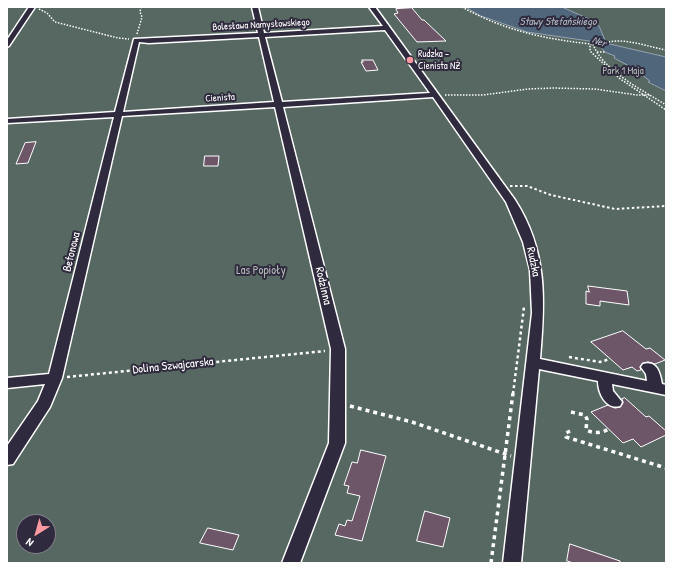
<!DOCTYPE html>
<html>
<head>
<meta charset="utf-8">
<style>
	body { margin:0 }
	#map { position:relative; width:673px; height:570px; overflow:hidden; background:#3b3346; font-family:"Patrick Hand",sans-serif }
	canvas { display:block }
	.frame { position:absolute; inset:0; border:8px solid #fff; pointer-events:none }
	.north { position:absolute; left:16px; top:514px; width:40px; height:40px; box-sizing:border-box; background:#2f2a3d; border:1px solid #827f8b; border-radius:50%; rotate:217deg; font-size:11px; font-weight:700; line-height:16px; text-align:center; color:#fff }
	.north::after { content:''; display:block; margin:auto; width:14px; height:18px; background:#ff9aa2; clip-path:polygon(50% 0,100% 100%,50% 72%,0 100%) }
</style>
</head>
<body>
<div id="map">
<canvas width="673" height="570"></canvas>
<div class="frame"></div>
<div class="north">N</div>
</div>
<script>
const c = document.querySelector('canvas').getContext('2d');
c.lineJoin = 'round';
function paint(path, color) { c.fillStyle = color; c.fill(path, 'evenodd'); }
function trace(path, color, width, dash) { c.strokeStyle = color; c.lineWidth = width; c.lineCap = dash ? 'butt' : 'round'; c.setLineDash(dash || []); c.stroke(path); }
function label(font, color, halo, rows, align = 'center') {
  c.font = font + ' "Patrick Hand",sans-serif'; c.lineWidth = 4; c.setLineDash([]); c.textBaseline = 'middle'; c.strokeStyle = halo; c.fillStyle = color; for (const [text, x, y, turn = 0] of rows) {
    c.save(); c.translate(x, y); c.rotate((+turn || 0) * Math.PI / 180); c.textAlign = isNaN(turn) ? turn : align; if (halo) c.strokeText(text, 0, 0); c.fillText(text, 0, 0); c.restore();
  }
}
const green = new Path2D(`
	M 7,7 L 666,7 L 666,563 L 7,563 ZM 24,522 L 48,522 L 48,546 L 24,546 Z`);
const water = new Path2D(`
	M 466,7 L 562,7 L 591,20 L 599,26 L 605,40 L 601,42 L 666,57 L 666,91 L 648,82 L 650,81 L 631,67 L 614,58 L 615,56 L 605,52 L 596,42 L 527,32 L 481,16 Z`);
const building = new Path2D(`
	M 412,8 L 422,20 L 424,20 L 446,41 L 417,42 L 394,14 L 398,13 L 396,9 Z
	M 362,60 L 373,60 L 378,70 L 366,71 L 361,62 L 363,62 Z
	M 36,142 L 28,163 L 16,164 L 25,143 Z
	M 205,156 L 219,156 L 218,166 L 204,166 Z
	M 588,286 L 627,291 L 629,305 L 600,301 L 600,306 L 586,304 L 586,291 L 589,292 Z
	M 623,331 L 646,349 L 650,348 L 665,360 L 655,364 L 648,362 L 643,363 L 640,367 L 641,370 L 637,371 L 632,367 L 623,370 L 591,342 Z
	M 625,398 L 646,417 L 649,416 L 666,431 L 666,435 L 641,447 L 633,439 L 623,443 L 591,412 L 608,405 L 615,408 L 620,407 L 623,403 L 622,399 Z
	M 361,450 L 386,456 L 362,541 L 335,535 L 339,524 L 345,526 L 347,520 L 352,521 L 360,496 L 347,493 L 349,486 L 344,485 L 352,462 L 357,463 Z
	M 425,511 L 450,518 L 443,547 L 417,541 Z
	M 208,528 L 239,535 L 233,550 L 200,543 Z
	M 570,544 L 620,561 L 620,563 L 573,563 L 567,561 Z`);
const pathFar3 = new Path2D(`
	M 462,7 C 503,30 544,39 591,44 C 599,45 609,41 618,41 C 634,41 650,47 666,50
	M 39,9 L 47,13 L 55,22 L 118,38 L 129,39
	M 137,34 L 142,17 L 140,12 L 141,7
	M 592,44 L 590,45 L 590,51 L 619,78 L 666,110
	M 593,44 C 602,70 644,91 666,105
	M 597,52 L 605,52
	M 445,95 L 483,95 L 528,89 L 553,88 L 595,89 L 637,95 L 650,95`);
const pathFar2 = new Path2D(`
	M 510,186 L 527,186 L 551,195 L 615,209 L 666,206`);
const pathFar1 = new Path2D(`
	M 569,357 L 600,362 L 610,359
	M 67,377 L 325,351
	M 513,394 L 524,307`);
const path = new Path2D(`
	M 350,406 L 412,422 L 511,456
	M 571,412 L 585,415 L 587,419 L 586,430 C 595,434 601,433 609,429
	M 570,431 L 566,433 L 566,437 L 666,468
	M 491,563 L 513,393`);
const minor = new Path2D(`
	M 29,7 L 35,7 L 9,46 L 7,47 L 7,40 Z
	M 252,7 L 258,7 L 264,33 L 383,26 L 369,7 L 375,7 L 515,200 C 548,251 545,302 540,359 L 647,381 L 646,374 L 641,367 L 643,364 C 657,360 660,373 662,384 L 666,385 L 666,395 L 612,384 L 613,391 L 622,402 L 620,406 C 606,410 598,393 598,381 L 539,369 L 521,563 L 503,563 L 532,313 L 530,270 L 523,242 L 506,202 L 433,97 L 283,107 L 345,349 L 345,443 L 300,563 L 282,563 L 329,443 L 331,349 L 275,107 L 122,116 L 62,378 L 50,407 L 13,464 L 7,465 L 7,446 L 38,401 L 45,384 L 7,388 L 7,378 L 49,374 L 114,117 L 7,123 L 7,119 L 115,112 L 134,39 L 258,33 ZM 385,30 L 430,93 L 282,102 L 265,37 ZM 259,37 L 274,102 L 123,112 L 139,42 L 149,43 Z`);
const markers = [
	[410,60,4,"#ff9aa2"]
];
const farStreetnames = [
	["Bolesława Namysłowskiego",261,25,-3],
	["Cienista",220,98,-4]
];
const farPoinames = [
	["Rudzka -",418,54],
	["Cienista NŻ",418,66]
];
const farParknames = [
	["Park 1 Maja",623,71]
];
const farWaternames = [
	["Stawy Stefańskiego",558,22],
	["Ner",599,42,21]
];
const streetNames = [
	["Betonowa",72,252,-76],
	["Rudzka",533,262,78],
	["Rodzinna",323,286,77],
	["Dolina Szwajcarska",173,366,-6]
];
const parkNames = [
	["Las Popioły",261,271]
];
paint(green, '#566861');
paint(water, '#50667b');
trace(water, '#96a3b0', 1);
paint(building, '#6d5668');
trace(building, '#fff', 1);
trace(minor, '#fff', 3);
trace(pathFar3, '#fff', 1.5, [1.5, 1.5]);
trace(pathFar2, '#fff', 2, [2.5, 2.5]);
trace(pathFar1, '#fff', 2.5, [3, 3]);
trace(path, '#fff', 3.5, [4, 4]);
paint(minor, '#2f2a3d');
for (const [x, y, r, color] of markers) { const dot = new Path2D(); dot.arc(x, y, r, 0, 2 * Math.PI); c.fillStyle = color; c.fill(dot); trace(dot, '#2f2a3d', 1.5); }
label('10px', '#fff', '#2f2a3d', farStreetnames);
label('10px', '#fff', '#2f2a3d', farPoinames, 'left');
label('10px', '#b3bbb8', '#2f2a3d', farParknames);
label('italic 11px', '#b0bac4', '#2f2a3d', farWaternames);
label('12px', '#fff', '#2f2a3d', streetNames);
label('12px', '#b3bbb8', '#2f2a3d', parkNames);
</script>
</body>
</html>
